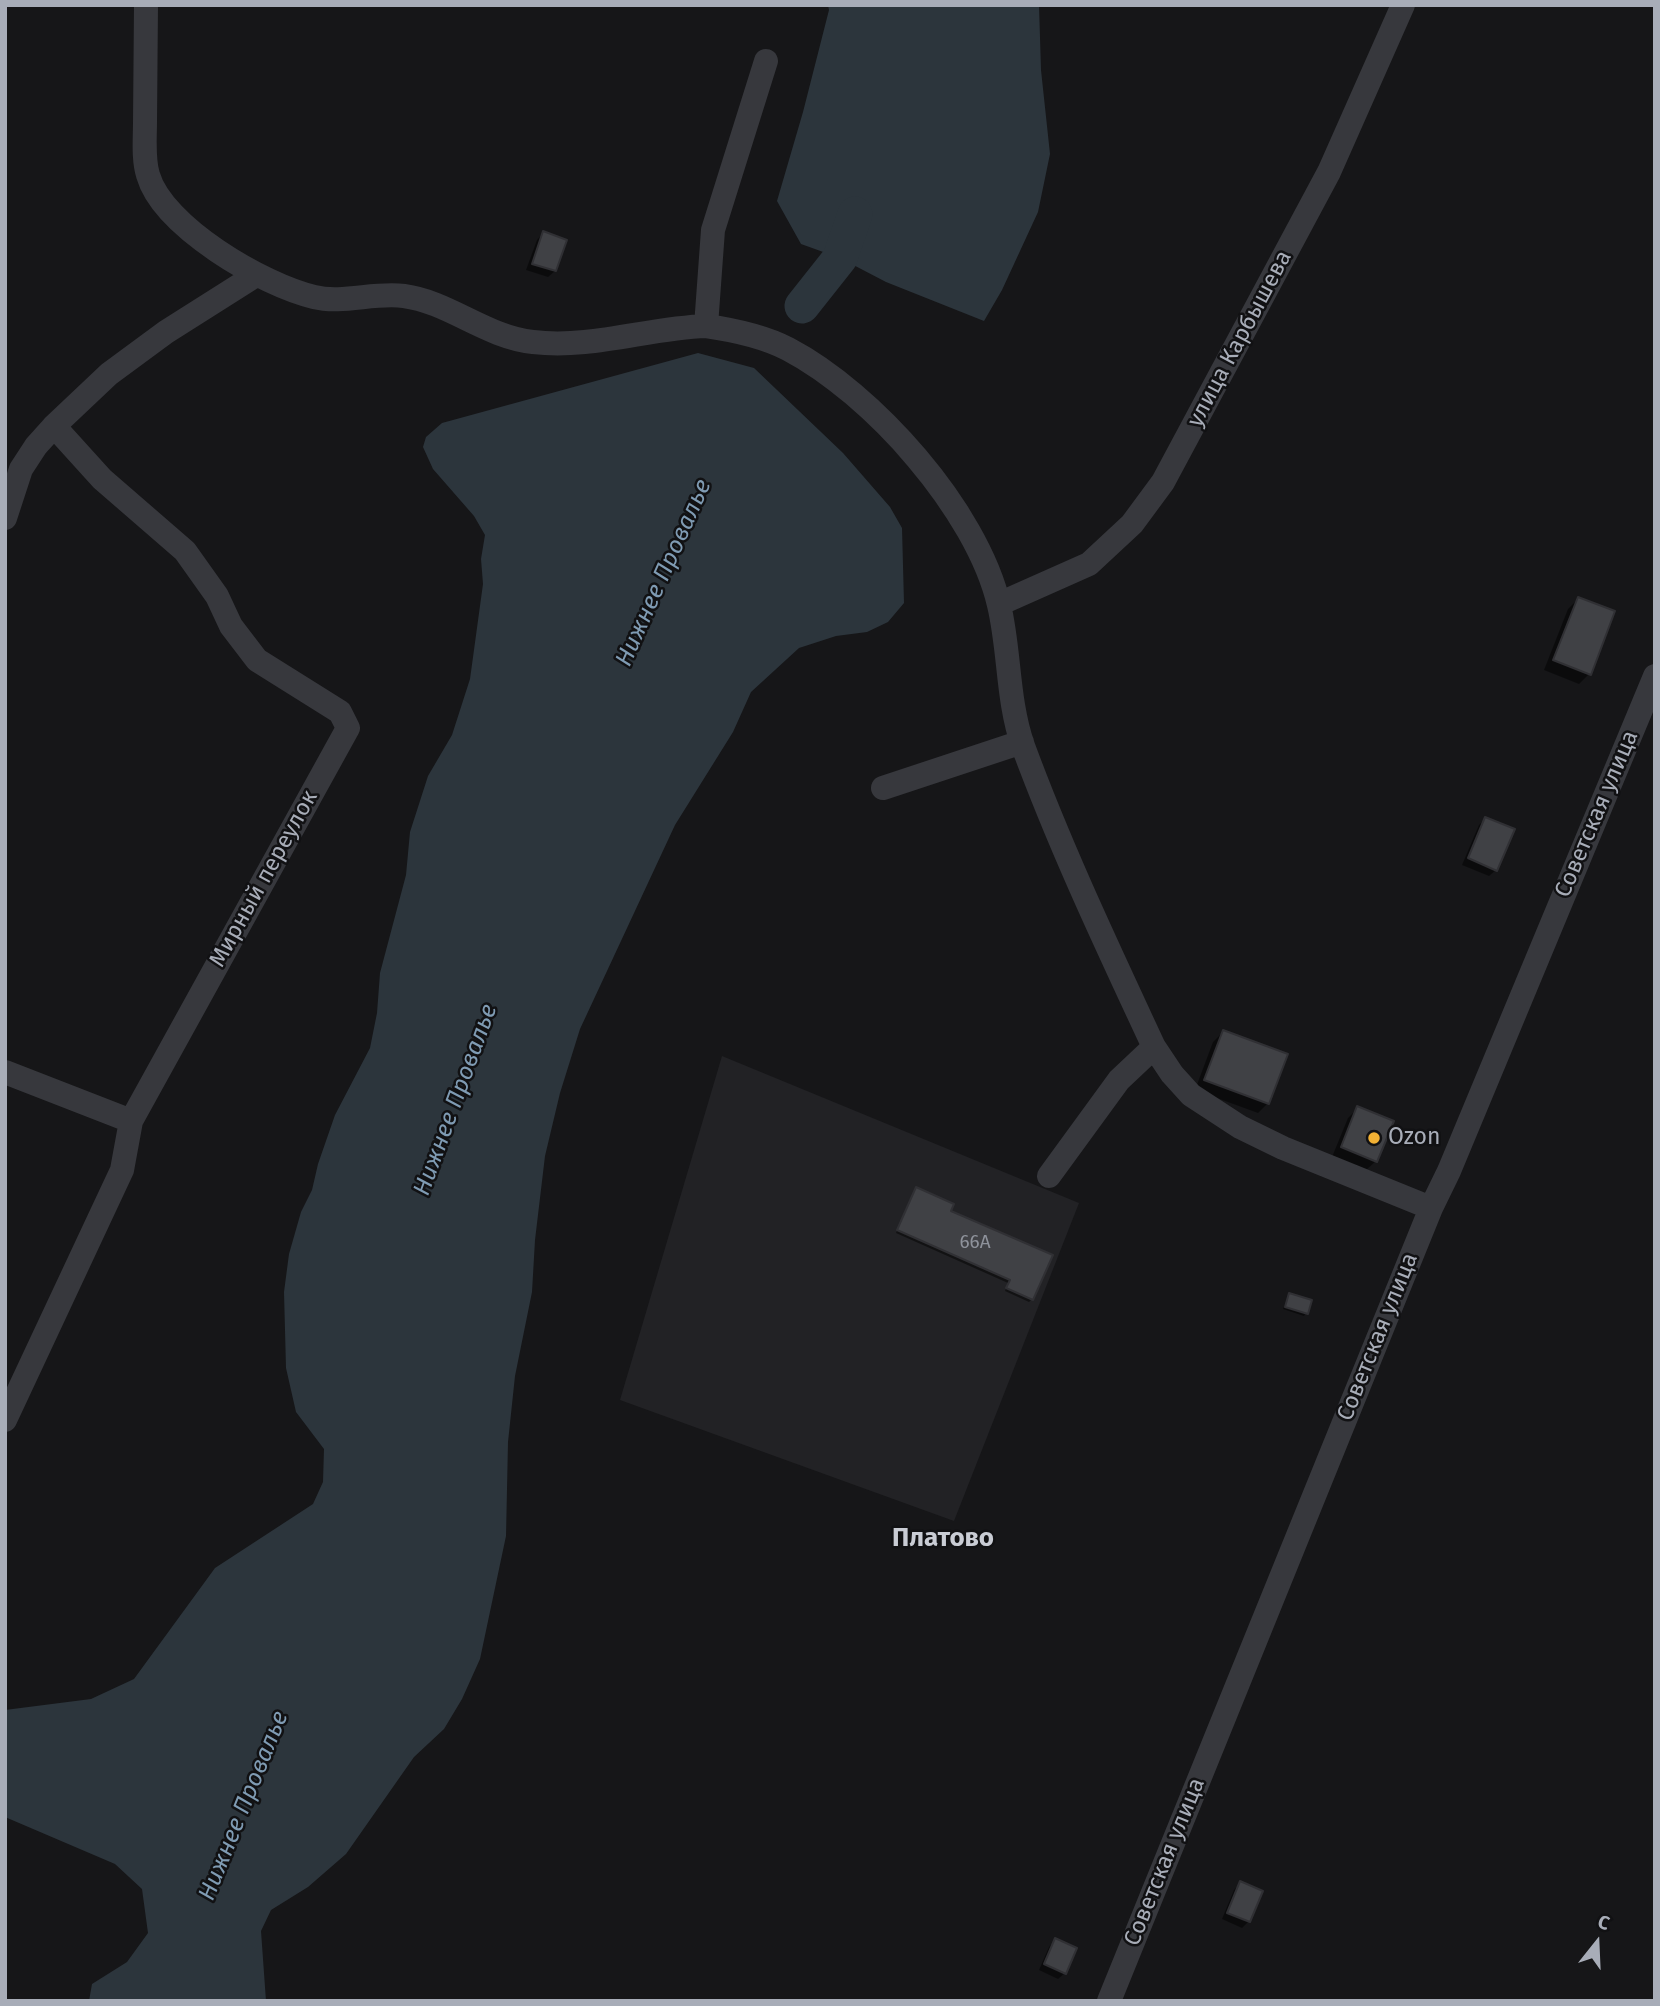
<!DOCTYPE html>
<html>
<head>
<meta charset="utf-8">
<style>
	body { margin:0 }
	#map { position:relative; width:1660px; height:2006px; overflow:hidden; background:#161618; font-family:"Fira Sans",sans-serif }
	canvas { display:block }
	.frame { position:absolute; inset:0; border:7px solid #a8adb8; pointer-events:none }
	.north { position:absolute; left:1562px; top:1908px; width:70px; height:70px; -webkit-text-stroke:5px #111113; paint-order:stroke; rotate:18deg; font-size:19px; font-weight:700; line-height:28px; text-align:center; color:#a8adb8 }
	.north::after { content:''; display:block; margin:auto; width:24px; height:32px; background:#a8adb8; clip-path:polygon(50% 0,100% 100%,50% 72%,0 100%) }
</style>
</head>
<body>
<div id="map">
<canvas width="1660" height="2006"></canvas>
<div class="frame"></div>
<div class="north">С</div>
</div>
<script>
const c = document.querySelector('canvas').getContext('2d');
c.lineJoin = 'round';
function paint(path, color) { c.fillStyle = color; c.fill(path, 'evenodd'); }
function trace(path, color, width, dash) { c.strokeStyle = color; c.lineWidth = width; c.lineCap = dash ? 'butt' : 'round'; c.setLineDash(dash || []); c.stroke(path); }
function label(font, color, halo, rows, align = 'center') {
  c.font = font + ' "Fira Sans",sans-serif'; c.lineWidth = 5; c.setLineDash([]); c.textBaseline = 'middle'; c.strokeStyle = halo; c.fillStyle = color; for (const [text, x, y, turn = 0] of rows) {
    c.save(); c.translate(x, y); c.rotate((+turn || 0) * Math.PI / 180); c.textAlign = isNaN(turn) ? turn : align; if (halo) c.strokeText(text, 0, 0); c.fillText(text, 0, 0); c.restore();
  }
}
const built = new Path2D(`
	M 722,1056 L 1079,1203 L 954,1521 L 620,1400 Z`);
const water = new Path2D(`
	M 828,5 L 1039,5 L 1041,70 L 1050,154 L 1038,212 L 1002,290 L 984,321 L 886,282 L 840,258 L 801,244 L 777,201 L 803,112 L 829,10 Z
	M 698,353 L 754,368 L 843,453 L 890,507 L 902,528 L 904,603 L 888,622 L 867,632 L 836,636 L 799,648 L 751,692 L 733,732 L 675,825 L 580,1029 L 560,1093 L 545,1156 L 535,1240 L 532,1292 L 515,1376 L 508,1442 L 506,1536 L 480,1659 L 462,1699 L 444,1729 L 414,1757 L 346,1854 L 308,1887 L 271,1910 L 261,1931 L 266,2001 L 89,2001 L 92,1984 L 127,1962 L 148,1933 L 142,1889 L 115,1864 L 5,1817 L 5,1710 L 91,1699 L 134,1679 L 215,1568 L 313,1504 L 323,1482 L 324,1449 L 296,1412 L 286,1368 L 284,1292 L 289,1254 L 301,1212 L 312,1190 L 318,1164 L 335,1115 L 370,1048 L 377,1013 L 380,973 L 406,875 L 410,832 L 428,776 L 452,735 L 470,679 L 483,584 L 481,559 L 485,535 L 474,516 L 433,469 L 423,447 L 426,437 L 442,423 Z`);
const shadow = new Path2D(`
	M 543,233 L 555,271 L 548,277 L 526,270 L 537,240 Z
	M 1578,599 L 1589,674 L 1579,684 L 1544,670 L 1568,609 Z
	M 1485,819 L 1496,870 L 1489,876 L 1462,865 L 1479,825 Z
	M 1223,1032 L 1268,1103 L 1258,1113 L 1195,1090 L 1213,1042 Z
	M 1358,1108 L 1376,1161 L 1365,1171 L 1332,1157 L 1348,1118 Z
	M 914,1192 L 949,1211 L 1032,1299 L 1029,1302 L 1005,1291 L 1008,1283 L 896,1233 Z
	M 1290,1295 L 1306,1313 L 1304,1316 L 1283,1309 Z
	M 1240,1883 L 1249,1921 L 1242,1928 L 1222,1919 L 1234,1890 Z
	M 1055,1940 L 1065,1973 L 1058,1979 L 1039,1970 L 1049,1947 Z`);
const river = new Path2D(`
	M 802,306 L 840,258 L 855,214`);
const building = new Path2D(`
	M 543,231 L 567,240 L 556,271 L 532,264 Z
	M 1578,597 L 1615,611 L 1591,675 L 1553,660 Z
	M 1485,817 L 1515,829 L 1497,871 L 1468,858 Z
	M 1223,1030 L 1288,1054 L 1269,1104 L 1204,1080 Z
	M 1357,1106 L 1394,1121 L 1377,1162 L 1341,1147 Z
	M 916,1187 L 954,1204 L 951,1211 L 1053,1255 L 1033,1300 L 1006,1288 L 1010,1280 L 897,1230 Z
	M 1289,1293 L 1312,1300 L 1308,1314 L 1285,1307 Z
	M 1240,1881 L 1263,1891 L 1250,1922 L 1227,1913 Z
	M 1055,1938 L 1077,1948 L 1066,1974 L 1044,1964 Z`);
const minor = new Path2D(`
	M 146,5 C 146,44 145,83 145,122 C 145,138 143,159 148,175 C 163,227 263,285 314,297 C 343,304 374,292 404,296 C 449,302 486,337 533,342 C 591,349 648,328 706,326 L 713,230 L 766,61
	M 706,326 C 734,330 763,336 788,349 C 872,393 977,510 999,605 C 1010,651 1007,700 1023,746 C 1061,849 1108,948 1154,1047 L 1172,1074 L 1191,1095 L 1240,1127 L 1283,1148 L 1431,1208
	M 5,518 L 21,469 L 36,446 L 54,426 L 109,374 L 166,332 L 256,275
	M 999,604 L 1089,564 L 1132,524 L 1163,482 L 1329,172 L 1403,5
	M 883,788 L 1022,742
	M 5,1072 L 131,1121
	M 1049,1176 L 1119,1080 L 1154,1047
	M 5,1420 L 122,1170 L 131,1121 L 348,728 L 340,712 L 257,660 L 231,626 L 217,596 L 185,551 L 102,479 L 54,426
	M 1109,2001 L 1431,1208 L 1449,1171 L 1655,676`);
const markers = [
	[1374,1138,7,"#f2b134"]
];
const numberNames = [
	["66А",975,1243]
];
const streetNames = [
	["улица Карбышева",1240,339,-62],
	["Советская улица",1597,814,-67],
	["Мирный переулок",264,879,-61],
	["Советская улица",1378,1337,-68],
	["Советская улица",1165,1862,-68]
];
const poiNames = [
	["Ozon",1388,1138]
];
const waterNames = [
	["Нижнее Провалье",664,573,-66],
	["Нижнее Провалье",456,1100,-70],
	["Нижнее Провалье",244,1806,-68]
];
const quarterNames = [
	["Платово",943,1539]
];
paint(built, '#222225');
paint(water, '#2c353c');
paint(shadow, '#0007');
trace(river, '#2c353c', 35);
paint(building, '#404145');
trace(building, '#303034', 2);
trace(minor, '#37383d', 24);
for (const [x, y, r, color] of markers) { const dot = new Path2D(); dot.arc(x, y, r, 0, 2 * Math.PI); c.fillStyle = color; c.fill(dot); trace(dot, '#111113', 2.5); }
label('19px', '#8e929b', null, numberNames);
label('23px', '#a8adb8', '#111113', streetNames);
label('23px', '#a8adb8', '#111113', poiNames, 'left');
label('italic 24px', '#7f9bb3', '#111113', waterNames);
label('bold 26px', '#c9ccd4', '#111113', quarterNames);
</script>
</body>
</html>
